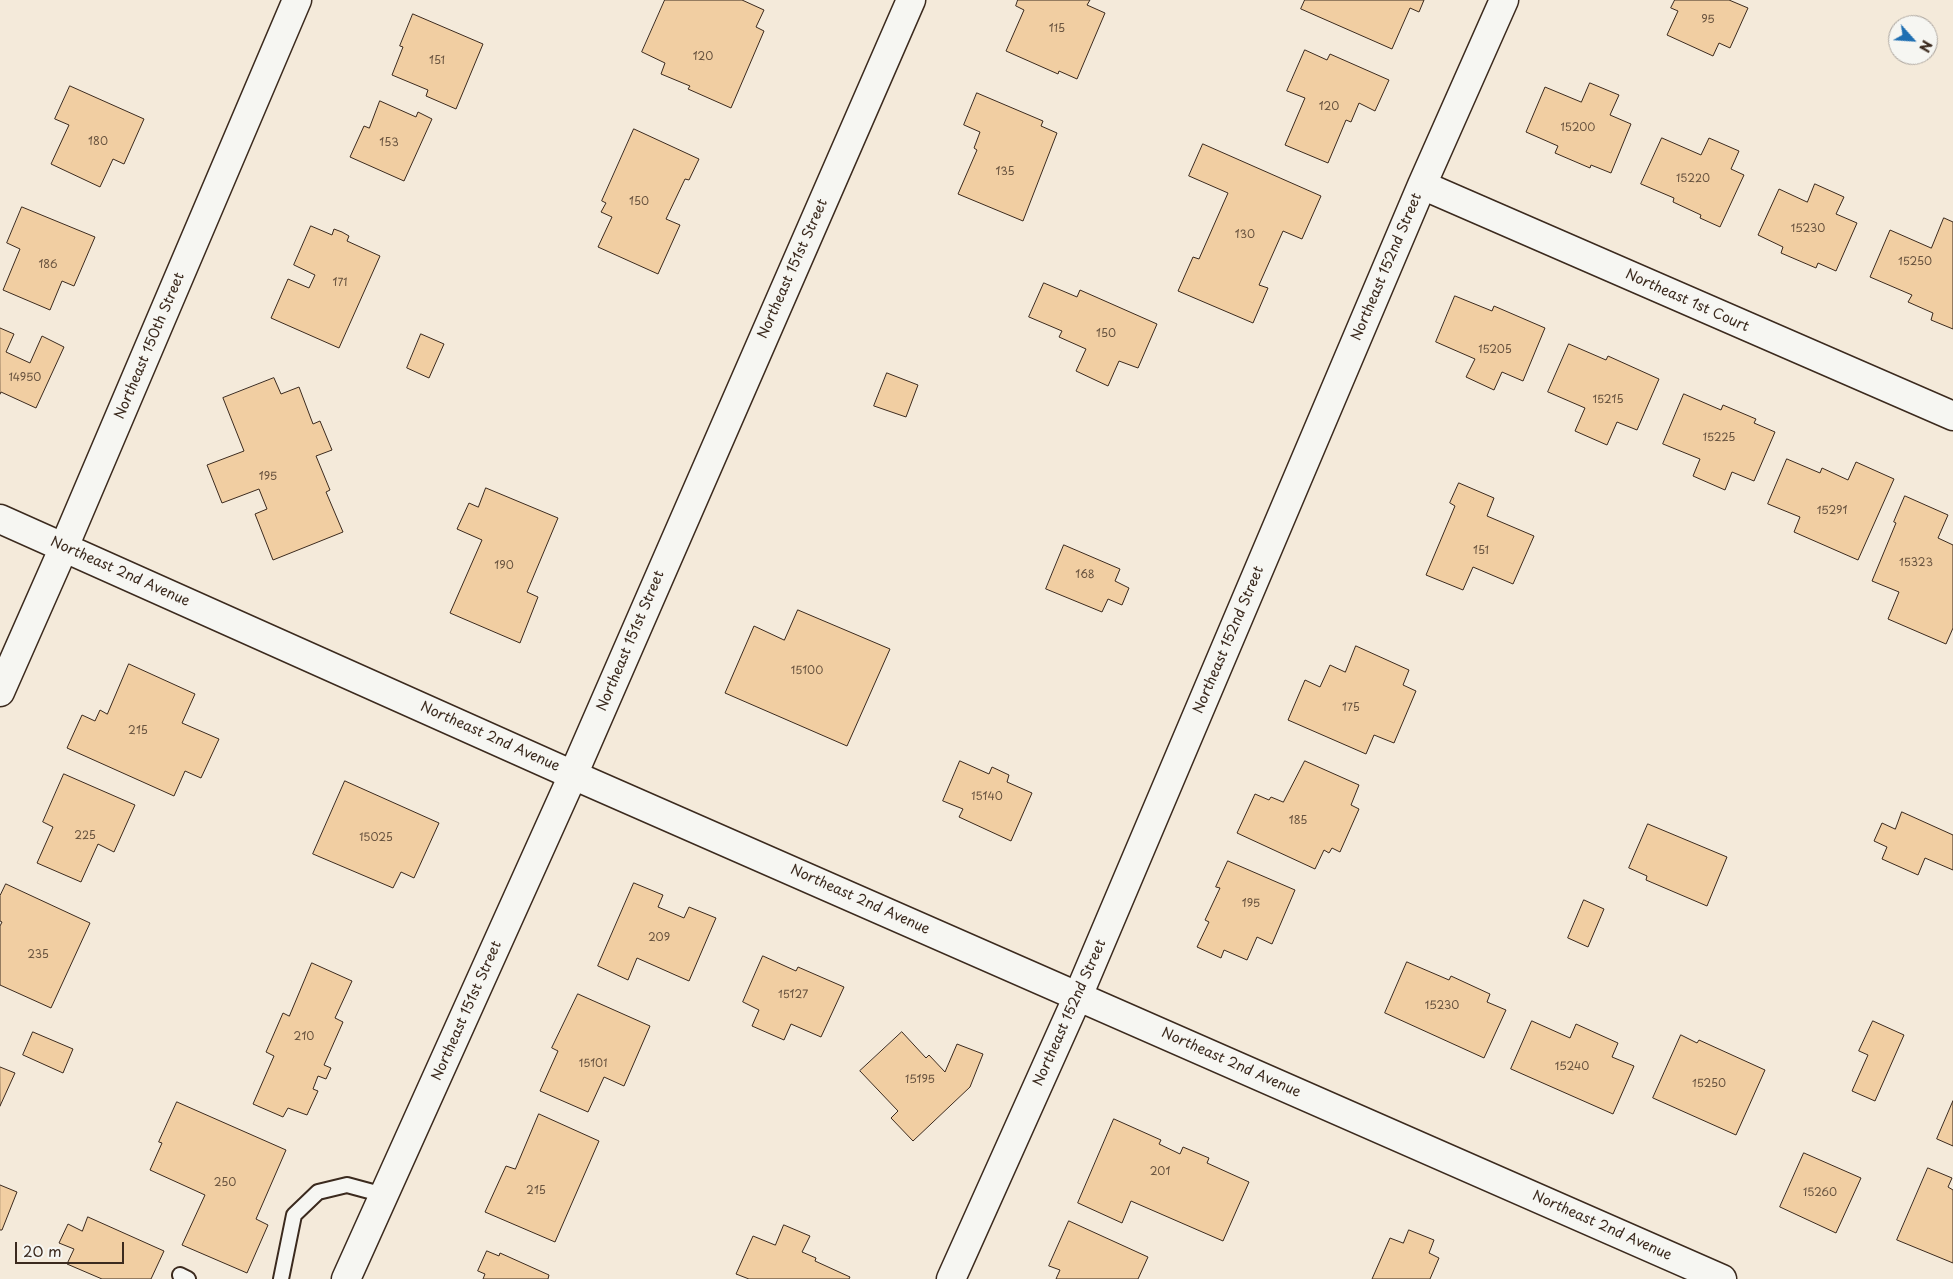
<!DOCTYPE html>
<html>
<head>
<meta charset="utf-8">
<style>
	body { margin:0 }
	#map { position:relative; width:1953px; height:1279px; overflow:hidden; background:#f4eada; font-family:"Playpen Sans",sans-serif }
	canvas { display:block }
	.north { position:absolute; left:1888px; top:15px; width:50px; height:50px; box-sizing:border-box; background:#f6f6f2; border:1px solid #aba49d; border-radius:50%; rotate:116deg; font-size:14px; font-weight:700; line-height:20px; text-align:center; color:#3b2a1e }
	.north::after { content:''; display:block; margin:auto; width:18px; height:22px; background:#1f6fb2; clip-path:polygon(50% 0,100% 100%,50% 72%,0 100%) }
	.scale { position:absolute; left:15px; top:1242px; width:109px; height:22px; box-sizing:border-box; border:2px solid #3b2a1e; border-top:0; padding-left:6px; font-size:15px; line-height:18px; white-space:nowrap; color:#3b2a1e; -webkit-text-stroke:4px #f6f6f2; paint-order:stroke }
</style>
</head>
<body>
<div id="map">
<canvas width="1953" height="1279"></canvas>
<div class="north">N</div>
<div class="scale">20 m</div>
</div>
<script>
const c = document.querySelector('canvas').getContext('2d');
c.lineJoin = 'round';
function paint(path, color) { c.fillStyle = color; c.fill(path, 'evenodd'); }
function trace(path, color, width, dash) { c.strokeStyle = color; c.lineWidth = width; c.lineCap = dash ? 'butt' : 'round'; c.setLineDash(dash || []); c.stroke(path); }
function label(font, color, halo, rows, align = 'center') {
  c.font = font + ' "Playpen Sans",sans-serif'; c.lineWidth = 4.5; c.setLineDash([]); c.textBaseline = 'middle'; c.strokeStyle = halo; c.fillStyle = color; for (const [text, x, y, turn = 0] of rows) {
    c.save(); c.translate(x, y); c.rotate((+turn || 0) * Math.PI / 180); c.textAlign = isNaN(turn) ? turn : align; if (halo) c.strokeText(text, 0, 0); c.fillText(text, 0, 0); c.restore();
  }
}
const building = new Path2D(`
	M 665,0 L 742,0 L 764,10 L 756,27 L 764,31 L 731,108 L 688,89 L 690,86 L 661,74 L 665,63 L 642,52 Z
	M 1018,0 L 1090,0 L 1087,5 L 1105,13 L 1077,79 L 1059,71 L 1058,74 L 1006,51 L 1024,10 L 1016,6 Z
	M 1305,0 L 1424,0 L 1419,12 L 1410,8 L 1392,49 L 1301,9 Z
	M 1675,0 L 1729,0 L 1748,8 L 1730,48 L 1719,43 L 1713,56 L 1667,35 L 1678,11 L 1671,8 Z
	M 413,14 L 483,44 L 456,109 L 426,96 L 428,90 L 392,75 L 403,47 L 400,46 Z
	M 1305,50 L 1327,60 L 1330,54 L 1389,80 L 1375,111 L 1359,103 L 1351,122 L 1346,120 L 1328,163 L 1285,145 L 1305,98 L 1287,91 Z
	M 1590,83 L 1619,95 L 1610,115 L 1631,124 L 1611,173 L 1591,165 L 1590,168 L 1555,153 L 1558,146 L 1526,132 L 1545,87 L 1581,102 Z
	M 70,86 L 144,119 L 124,164 L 113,159 L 100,187 L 51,164 L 69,125 L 55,119 Z
	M 977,93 L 1043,121 L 1041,126 L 1057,133 L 1023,221 L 958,194 L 977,150 L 974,148 L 980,132 L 964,125 Z
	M 380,101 L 416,117 L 418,112 L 432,119 L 404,181 L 350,157 L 364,126 L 369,128 Z
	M 634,129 L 699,159 L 689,180 L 685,179 L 666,219 L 680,225 L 658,274 L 598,247 L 612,217 L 601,212 L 606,203 L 602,201 Z
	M 1662,138 L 1701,155 L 1709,138 L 1739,151 L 1731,169 L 1744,175 L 1720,227 L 1700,218 L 1701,215 L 1673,202 L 1674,198 L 1641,184 Z
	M 1203,144 L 1321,196 L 1302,239 L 1283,231 L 1259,285 L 1268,288 L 1253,323 L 1178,291 L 1193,257 L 1199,259 L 1228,193 L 1189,176 Z
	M 1815,184 L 1844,197 L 1836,214 L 1857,223 L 1836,271 L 1818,263 L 1816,268 L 1781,253 L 1783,247 L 1758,235 L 1779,189 L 1807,202 Z
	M 22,207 L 95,237 L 74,286 L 62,281 L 50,310 L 3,290 L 20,249 L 7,243 Z
	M 1944,218 L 1953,222 L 1953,329 L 1931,320 L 1933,313 L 1908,302 L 1912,295 L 1870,277 L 1890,230 L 1931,248 Z
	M 311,226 L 332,235 L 334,229 L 342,232 L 349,236 L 347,241 L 380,256 L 339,348 L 271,318 L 288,279 L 309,288 L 315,275 L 294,265 Z
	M 1044,283 L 1077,297 L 1080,290 L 1157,324 L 1138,368 L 1119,361 L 1108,386 L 1076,371 L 1086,349 L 1059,337 L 1062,331 L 1029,317 Z
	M 1455,296 L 1492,311 L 1494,306 L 1545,328 L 1523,381 L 1502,372 L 1494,390 L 1466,377 L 1475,359 L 1436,342 Z
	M 0,328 L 14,334 L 6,352 L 30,363 L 42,336 L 64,347 L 36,408 L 1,392 L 0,394 Z
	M 421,334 L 444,344 L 429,378 L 407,368 Z
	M 1569,344 L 1606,360 L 1608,356 L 1659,379 L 1637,430 L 1617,422 L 1607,445 L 1575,431 L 1585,408 L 1548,392 Z
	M 887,373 L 918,385 L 906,417 L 874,406 Z
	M 274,378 L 281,394 L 299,387 L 313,424 L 320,421 L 332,450 L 316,456 L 330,490 L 326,492 L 343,532 L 273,560 L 255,514 L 267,509 L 259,489 L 222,503 L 207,465 L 244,451 L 223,398 Z
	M 1684,394 L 1721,410 L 1723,405 L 1756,419 L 1754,423 L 1775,432 L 1754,481 L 1732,472 L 1725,490 L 1693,476 L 1700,459 L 1663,444 Z
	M 1787,459 L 1820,473 L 1822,468 L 1848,480 L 1856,462 L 1894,479 L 1858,560 L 1794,532 L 1800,517 L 1768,504 Z
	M 1459,483 L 1494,498 L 1487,516 L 1534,536 L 1513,584 L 1473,567 L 1463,590 L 1426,575 L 1455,506 L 1450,503 Z
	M 486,488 L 558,518 L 527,592 L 538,597 L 520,643 L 450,613 L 482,540 L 457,529 L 469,503 L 478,507 Z
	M 1905,496 L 1948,515 L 1938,538 L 1953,545 L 1953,628 L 1946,644 L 1888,619 L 1899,592 L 1872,581 L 1896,523 L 1894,522 Z
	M 1064,545 L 1120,569 L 1115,581 L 1129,588 L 1122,605 L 1108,599 L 1102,612 L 1046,589 Z
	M 798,610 L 890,649 L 847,746 L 725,693 L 754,626 L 784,640 Z
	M 1356,646 L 1409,670 L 1403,685 L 1416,691 L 1394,743 L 1374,735 L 1366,754 L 1288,720 L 1305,680 L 1320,687 L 1330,665 L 1345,672 Z
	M 129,664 L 195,694 L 182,723 L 219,739 L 201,778 L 185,771 L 174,796 L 67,748 L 82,715 L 95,721 L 100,710 L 107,714 Z
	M 960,761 L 989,774 L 992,767 L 1009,775 L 1007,782 L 1032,793 L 1011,841 L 959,817 L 963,809 L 943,801 Z
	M 1305,761 L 1359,785 L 1351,805 L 1359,809 L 1340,852 L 1332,848 L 1329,853 L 1324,850 L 1315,869 L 1237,833 L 1255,794 L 1269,800 L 1271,797 L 1283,802 Z
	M 64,774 L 135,805 L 114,852 L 98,844 L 81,882 L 37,863 L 53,827 L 43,822 Z
	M 345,781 L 439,823 L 414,878 L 401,872 L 393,888 L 313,854 Z
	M 1902,812 L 1953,835 L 1953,870 L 1925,858 L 1918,875 L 1882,859 L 1887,847 L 1874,841 L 1882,823 L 1895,829 Z
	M 1648,824 L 1727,857 L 1707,906 L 1646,880 L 1647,876 L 1629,868 Z
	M 1228,861 L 1295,890 L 1272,944 L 1257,937 L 1247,960 L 1224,950 L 1221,958 L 1197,947 L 1209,922 L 1205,920 L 1220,888 L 1216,887 Z
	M 634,883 L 663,895 L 658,907 L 684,918 L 689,907 L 716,918 L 689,981 L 637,958 L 628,980 L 598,966 Z
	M 6,884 L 90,923 L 51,1008 L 0,985 L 0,926 L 2,922 L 0,921 L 0,896 Z
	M 1584,900 L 1604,909 L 1588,947 L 1568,938 Z
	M 763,956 L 796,971 L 798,967 L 844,987 L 821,1037 L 791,1024 L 784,1040 L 752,1026 L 759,1010 L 743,1002 Z
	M 1407,962 L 1449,980 L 1451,976 L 1490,994 L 1487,1002 L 1506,1010 L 1484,1058 L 1385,1013 Z
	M 312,963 L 352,981 L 335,1018 L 343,1022 L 324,1065 L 331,1068 L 326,1079 L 318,1076 L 313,1089 L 318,1091 L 307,1115 L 288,1108 L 283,1117 L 253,1104 L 274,1056 L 266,1052 L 283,1013 L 289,1016 Z
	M 578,994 L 650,1026 L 624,1086 L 604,1077 L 588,1112 L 540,1091 L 558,1051 L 552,1048 Z
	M 1532,1021 L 1570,1038 L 1576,1024 L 1618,1043 L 1612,1057 L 1634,1066 L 1613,1114 L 1511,1069 Z
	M 1873,1021 L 1904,1035 L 1875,1101 L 1852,1091 L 1868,1055 L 1859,1051 Z
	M 33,1032 L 73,1049 L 63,1073 L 23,1055 Z
	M 902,1032 L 926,1058 L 929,1055 L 945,1072 L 957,1044 L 983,1054 L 970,1087 L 913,1141 L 891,1118 L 898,1111 L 860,1071 Z
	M 1681,1035 L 1697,1043 L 1699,1040 L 1765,1070 L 1736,1135 L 1653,1098 Z
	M 0,1067 L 15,1073 L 0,1106 Z
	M 1953,1101 L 1953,1146 L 1937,1139 Z
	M 177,1102 L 286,1150 L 256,1219 L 268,1225 L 247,1273 L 182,1245 L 205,1195 L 150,1170 L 162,1143 L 159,1142 Z
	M 539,1114 L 599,1141 L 555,1242 L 485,1212 L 506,1166 L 515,1169 Z
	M 1114,1119 L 1161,1140 L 1159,1144 L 1180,1154 L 1183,1147 L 1209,1158 L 1207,1163 L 1249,1182 L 1223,1241 L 1131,1201 L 1122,1223 L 1078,1203 Z
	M 1804,1153 L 1861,1178 L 1836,1233 L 1780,1207 Z
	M 1928,1168 L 1952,1178 L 1948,1187 L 1953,1190 L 1953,1263 L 1897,1240 Z
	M 0,1185 L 17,1192 L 2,1230 L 0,1230 Z
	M 88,1217 L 164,1251 L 151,1279 L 102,1279 L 67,1264 L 74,1249 L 59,1243 L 68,1224 L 82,1231 Z
	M 1069,1221 L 1148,1257 L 1138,1279 L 1056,1279 L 1060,1270 L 1049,1266 Z
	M 784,1225 L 810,1236 L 802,1252 L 816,1258 L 815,1261 L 850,1277 L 849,1279 L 749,1279 L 736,1274 L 753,1236 L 775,1245 Z
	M 1409,1230 L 1434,1240 L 1429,1253 L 1439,1258 L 1430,1279 L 1372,1279 L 1390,1238 L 1403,1243 Z
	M 487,1251 L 499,1256 L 500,1253 L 549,1275 L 548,1279 L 483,1279 L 485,1274 L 478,1271 Z`);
const lane = new Path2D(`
	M 180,1275 L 188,1279
	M 281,1279 L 294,1215 L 318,1192 L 347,1185 L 384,1195`);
const street = new Path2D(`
	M 1422,185 L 1953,416
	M 0,692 L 64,547 L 297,0
	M 346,1279 L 573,775 L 911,0
	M 951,1279 L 1078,996 L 1422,185 L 1504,0`);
const secondary = new Path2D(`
	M 0,519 L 573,775 L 1722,1279`);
const numberNames = [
	["95",1708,20],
	["115",1057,29],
	["120",703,57],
	["151",437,61],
	["120",1329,107],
	["15200",1578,128],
	["180",98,142],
	["153",389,143],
	["135",1005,172],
	["15220",1693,179],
	["150",639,202],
	["15230",1808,229],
	["130",1245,235],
	["15250",1915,262],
	["186",48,265],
	["171",340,283],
	["150",1106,334],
	["15205",1495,350],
	["14950",25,378],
	["15215",1608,400],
	["15225",1719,438],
	["195",268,477],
	["15291",1832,511],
	["151",1481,551],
	["15323",1916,563],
	["190",504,566],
	["168",1085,575],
	["15100",807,671],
	["175",1351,708],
	["215",138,731],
	["15140",987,797],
	["185",1298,821],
	["225",85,836],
	["15025",376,838],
	["195",1251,904],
	["209",659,938],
	["235",38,955],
	["15127",793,995],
	["15230",1442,1006],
	["210",304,1037],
	["15101",593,1064],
	["15240",1572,1067],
	["15195",920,1080],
	["15250",1709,1084],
	["201",1160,1172],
	["250",225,1183],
	["215",536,1191],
	["15260",1820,1193]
];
const streetNames = [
	["Northeast 152nd Street",1387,267,-67],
	["Northeast 151st Street",793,269,-66],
	["Northeast 1st Court",1687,301,24],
	["Northeast 150th Street",150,346,-67],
	["Northeast 2nd Avenue",120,572,24],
	["Northeast 152nd Street",1229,640,-67],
	["Northeast 151st Street",631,641,-67],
	["Northeast 2nd Avenue",490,737,24],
	["Northeast 2nd Avenue",860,900,24],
	["Northeast 151st Street",467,1011,-66],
	["Northeast 152nd Street",1070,1013,-66],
	["Northeast 2nd Avenue",1231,1063,24],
	["Northeast 2nd Avenue",1602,1226,24]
];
paint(building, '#f1cea2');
trace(building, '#3b2a1e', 1);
trace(lane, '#3b2a1e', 18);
trace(street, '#3b2a1e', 31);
trace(secondary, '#3b2a1e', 31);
trace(lane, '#f6f6f2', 14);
trace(street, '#f6f6f2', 28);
trace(secondary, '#f6f6f2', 28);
label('11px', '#68533f', null, numberNames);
label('14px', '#3b2a1e', '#f6f6f2', streetNames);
</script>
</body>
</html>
